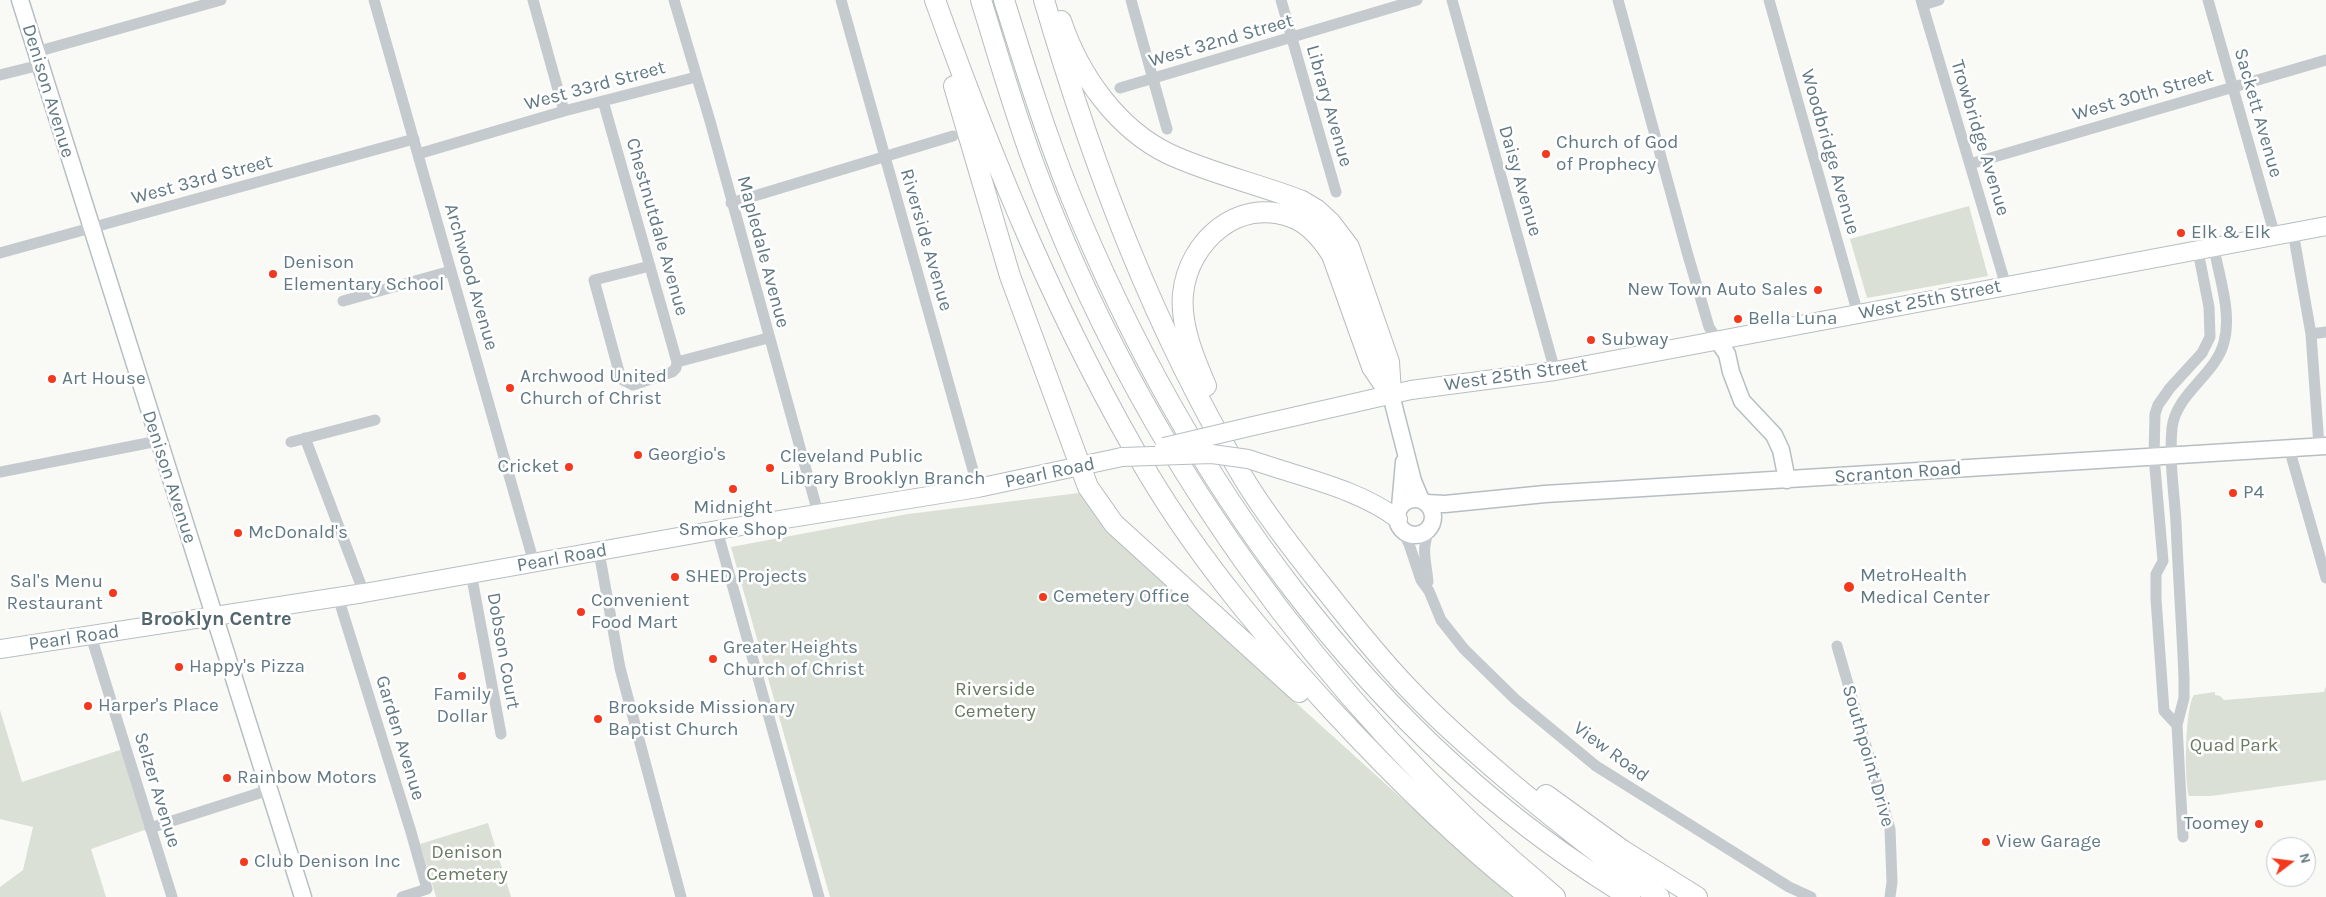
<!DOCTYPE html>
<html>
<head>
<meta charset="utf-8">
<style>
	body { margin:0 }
	#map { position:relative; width:2326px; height:897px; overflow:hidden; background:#f9f9f6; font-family:Karla,sans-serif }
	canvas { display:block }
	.north { position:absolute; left:2266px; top:837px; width:50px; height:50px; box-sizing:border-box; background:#fff; border:1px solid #c0c9ce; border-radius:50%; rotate:75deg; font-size:14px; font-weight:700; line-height:20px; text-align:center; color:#617984 }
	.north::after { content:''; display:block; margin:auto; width:18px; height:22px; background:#f3391d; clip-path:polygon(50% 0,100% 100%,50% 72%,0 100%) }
</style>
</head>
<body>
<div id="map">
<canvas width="2326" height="897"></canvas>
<div class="north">N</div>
</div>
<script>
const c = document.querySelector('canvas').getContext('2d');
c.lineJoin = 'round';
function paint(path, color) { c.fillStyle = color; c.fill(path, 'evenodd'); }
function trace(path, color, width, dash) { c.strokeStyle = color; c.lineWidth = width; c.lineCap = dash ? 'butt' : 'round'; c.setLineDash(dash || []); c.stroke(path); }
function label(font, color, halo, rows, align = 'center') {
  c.font = font + ' Karla,sans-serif'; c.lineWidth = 5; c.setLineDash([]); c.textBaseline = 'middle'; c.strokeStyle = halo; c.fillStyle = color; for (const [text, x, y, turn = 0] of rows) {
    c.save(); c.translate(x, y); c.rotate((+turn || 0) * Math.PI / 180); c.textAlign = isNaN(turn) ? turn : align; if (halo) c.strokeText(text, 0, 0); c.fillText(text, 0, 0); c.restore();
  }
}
const green = new Path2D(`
	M 1969,206 L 1988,276 L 1867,298 L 1850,239 Z
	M 1079,493 L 1136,558 L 1400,797 L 1516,897 L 830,897 L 731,547 L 908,514 Z
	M 2326,686 L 2326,780 L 2211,796 L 2189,796 C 2184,781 2185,706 2194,695 L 2215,692 L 2215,695 L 2220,696 L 2224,700 L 2324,692 Z
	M 0,710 L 22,782 L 126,748 L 150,828 L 91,849 L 106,897 L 0,897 L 0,887 L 23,870 L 33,827 L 0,819 Z
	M 488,823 L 511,897 L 436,897 L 420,844 Z`);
const street = new Path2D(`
	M 374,0 L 534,563
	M 533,0 L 564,111
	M 674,0 L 710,121 L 818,513
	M 841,0 L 978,488
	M 1131,0 L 1167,129
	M 1281,0 L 1336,192
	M 1452,0 L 1555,371
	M 1618,0 L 1687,252 L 1709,327 L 1718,341
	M 1769,0 L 1858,314
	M 1921,0 L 2006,286
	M 2208,0 L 2275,236
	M 1923,5 L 1939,0
	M 36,52 L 221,0
	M 0,75 L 40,65
	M 1120,88 L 1417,0
	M 603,101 L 677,362
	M 418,154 L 564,111 L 696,77
	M 1970,164 L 2326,60
	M 731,203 L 953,136
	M 2293,232 L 2311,334 L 2319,446
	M 0,253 L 414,139
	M 650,266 L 594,280 L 621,379 L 633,385 L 672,372 L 676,368 L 677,362
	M 343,301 L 451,271
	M 2311,334 L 2326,332
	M 677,362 L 768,338
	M 305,438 L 364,593
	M 291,442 L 375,420
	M 2289,448 L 2326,578
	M 0,472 L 158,441
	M 717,530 L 819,897
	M 1402,530 L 1409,544 L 1421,580 L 1429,591 L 1441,620 L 1464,649 L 1515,699 L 1596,766 L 1789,887 L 1811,897
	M 599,552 L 620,668 L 681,897
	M 471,573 L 501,734
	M 1428,582 C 1426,560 1421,551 1429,530
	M 338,597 L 411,832 L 427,889 L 402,897
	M 91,636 L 172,897
	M 1837,646 L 1890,829 L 1892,882 L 1890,897
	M 2177,725 L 2164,711 L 2156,599 L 2156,574 L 2163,561 L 2154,456 L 2155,414 L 2158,405 L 2170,388 L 2202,353 L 2210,337 L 2209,307 L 2198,251
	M 150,828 L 269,790
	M 2183,837 L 2177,725 L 2184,698 L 2184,678 C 2182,626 2178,574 2176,522 C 2174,491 2169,460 2172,428 C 2176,393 2216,375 2224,342 C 2232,313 2219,276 2214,248`);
const secondary = new Path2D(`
	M 20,0 L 303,897
	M 1718,341 L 1727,354 L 1731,372 L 1742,401 L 1774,435 L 1781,450 L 1787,480
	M 1391,395 L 1413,481 L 1421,500
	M1397 517a18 18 0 1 1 36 0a18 18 0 1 1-36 0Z
	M 1426,503 L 1445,504 L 1545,494 L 2326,446
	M 1400,507 L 1404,462`);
const primary = new Path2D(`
	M 1253,426 L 1411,390 L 1555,371 L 2326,226
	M 1279,469 C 1320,482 1363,493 1398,519
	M 0,649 L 364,593 L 717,530 L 978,488 L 1122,457`);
const highway = new Path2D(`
	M 935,0 C 994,164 1060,325 1149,475 C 1200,560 1264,636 1331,709 C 1393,776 1458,841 1530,897
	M 981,0 C 998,55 1014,111 1034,165 C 1140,450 1322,703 1555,897
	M 1004,0 C 1024,64 1044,129 1069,192 C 1182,472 1368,739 1630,897
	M 1044,0 C 1093,167 1154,329 1244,479 C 1268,518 1297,555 1327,592 C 1353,625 1380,659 1410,690 C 1443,725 1480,757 1517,788 C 1563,826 1609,863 1659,897
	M 1061,21 C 1079,75 1117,129 1169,154 C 1212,174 1259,184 1302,201 L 1317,210 L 1330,222 L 1349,247 L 1389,362 L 1391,393
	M 954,86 L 1010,276 L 1088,487 L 1114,524 L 1299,692
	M 1206,386 C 1194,358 1180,325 1183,294 C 1188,242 1238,197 1291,217 C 1309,223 1322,239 1332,255 L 1372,367 L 1391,395
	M 1546,795 L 1622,850 L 1697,897`);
const primaryBridge = new Path2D(`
	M 1164,447 L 1253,426
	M 1122,457 L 1212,454 L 1248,459 L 1279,469`);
const markers = [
	[1546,154,5,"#f3391d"],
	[2181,233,5,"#f3391d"],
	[273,274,5,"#f3391d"],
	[1818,290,5,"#f3391d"],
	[1738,319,5,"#f3391d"],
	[1591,340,5,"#f3391d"],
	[52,379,5,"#f3391d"],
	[510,388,5,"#f3391d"],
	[638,455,5,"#f3391d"],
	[569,467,5,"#f3391d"],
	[770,468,5,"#f3391d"],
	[733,489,5,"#f3391d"],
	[2233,493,5,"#f3391d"],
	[238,533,5,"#f3391d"],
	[675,577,5,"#f3391d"],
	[1849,587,6,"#f3391d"],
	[113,593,5,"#f3391d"],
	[1043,597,5,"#f3391d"],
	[581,612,5,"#f3391d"],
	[713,659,5,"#f3391d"],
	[179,667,5,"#f3391d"],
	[462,676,5,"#f3391d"],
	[88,706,5,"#f3391d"],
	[598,719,5,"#f3391d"],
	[227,778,5,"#f3391d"],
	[2259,824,5,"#f3391d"],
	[1986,842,5,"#f3391d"],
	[244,862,5,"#f3391d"]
];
const streetNames = [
	["West 32nd Street",1221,41,-16],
	["West 33rd Street",595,86,-15],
	["Denison Avenue",48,91,73],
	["West 30th Street",2143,95,-16],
	["Library Avenue",1329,106,74],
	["Sackett Avenue",2258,113,74],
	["Trowbridge Avenue",1980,138,73],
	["Woodbridge Avenue",1830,152,74],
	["West 33rd Street",202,180,-15],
	["Daisy Avenue",1520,181,74],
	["Chestnutdale Avenue",657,227,74],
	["Riverside Avenue",926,240,74],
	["Mapledale Avenue",763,252,75],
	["Archwood Avenue",471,277,74],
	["West 25th Street",1930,300,-11],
	["West 25th Street",1516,375,-8],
	["Pearl Road",1050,473,-12],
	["Scranton Road",1898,473,-4],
	["Denison Avenue",169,477,72],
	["Pearl Road",562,558,-10],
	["Pearl Road",74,638,-8],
	["Dobson Court",503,651,80],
	["Garden Avenue",400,738,73],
	["View Road",1611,752,36],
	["Southpoint Drive",1868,756,74],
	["Selzer Avenue",157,790,73]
];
const poiNames = [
	["Church of God",1556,143],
	["of Prophecy",1556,165],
	["Elk & Elk",2191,233],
	["Denison",283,263],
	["Elementary School",283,285],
	["New Town Auto Sales",1808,290,"right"],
	["Bella Luna",1748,319],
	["Subway",1601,340],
	["Archwood United",520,377],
	["Church of Christ",520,399],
	["Art House",62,379],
	["Georgio's",648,455],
	["Cleveland Public",780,457],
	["Library Brooklyn Branch",780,479],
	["Cricket",559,467,"right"],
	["P4",2243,493],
	["Midnight",733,508,"center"],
	["Smoke Shop",733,530,"center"],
	["McDonald's",248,533],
	["MetroHealth",1860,576],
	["Medical Center",1860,598],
	["SHED Projects",685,577],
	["Sal's Menu",103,582,"right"],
	["Restaurant",103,604,"right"],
	["Cemetery Office",1053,597],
	["Convenient",591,601],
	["Food Mart",591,623],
	["Greater Heights",723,648],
	["Church of Christ",723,670],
	["Happy's Pizza",189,667],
	["Family",462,695,"center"],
	["Dollar",462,717,"center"],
	["Harper's Place",98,706],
	["Brookside Missionary",608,708],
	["Baptist Church",608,730],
	["Rainbow Motors",237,778],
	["Toomey",2249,824,"right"],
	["View Garage",1996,842],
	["Club Denison Inc",254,862]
];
const parkNames = [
	["Riverside",995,690],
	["Cemetery",995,712],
	["Quad Park",2234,746],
	["Denison",467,853],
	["Cemetery",467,875]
];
const neighbourhoodNames = [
	["Brooklyn Centre",216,619]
];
paint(green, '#dae0d5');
trace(secondary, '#b6bec2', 19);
trace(primary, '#b7bec1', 20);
trace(highway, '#b7bcbf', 22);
trace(street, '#c4cacd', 11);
trace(secondary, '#fff', 16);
trace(primary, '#fff', 18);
trace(highway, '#fff', 20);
trace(primaryBridge, '#b7bec1', 20, []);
trace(primaryBridge, '#fff', 18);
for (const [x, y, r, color] of markers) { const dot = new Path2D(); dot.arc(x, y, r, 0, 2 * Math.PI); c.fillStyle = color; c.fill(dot); trace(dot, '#fff', 2); }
label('19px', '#617984', '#fff', streetNames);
label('19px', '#617984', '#fff', poiNames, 'left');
label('19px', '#687b61', '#fff', parkNames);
label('bold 20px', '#54666f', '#fff', neighbourhoodNames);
</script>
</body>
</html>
